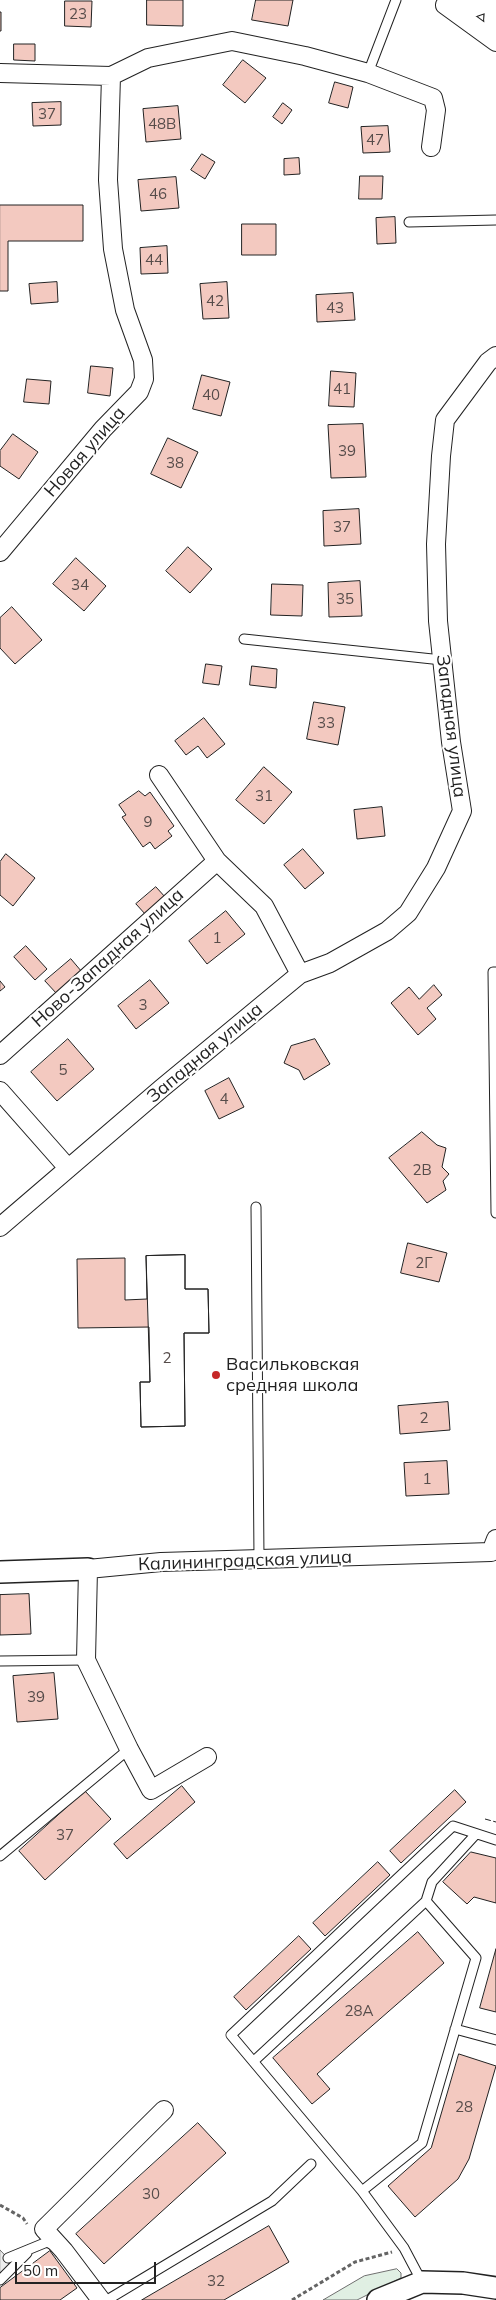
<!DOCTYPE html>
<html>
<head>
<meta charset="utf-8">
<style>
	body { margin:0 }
	#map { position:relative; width:496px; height:2300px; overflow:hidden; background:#fff; font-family:Mulish,sans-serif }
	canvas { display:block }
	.scale { position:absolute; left:15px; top:2262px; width:141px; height:22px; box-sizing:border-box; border:2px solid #222; border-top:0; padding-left:6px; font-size:15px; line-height:18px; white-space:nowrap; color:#222; -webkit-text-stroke:4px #fff; paint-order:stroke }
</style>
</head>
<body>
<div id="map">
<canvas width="496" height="2300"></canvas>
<div class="scale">50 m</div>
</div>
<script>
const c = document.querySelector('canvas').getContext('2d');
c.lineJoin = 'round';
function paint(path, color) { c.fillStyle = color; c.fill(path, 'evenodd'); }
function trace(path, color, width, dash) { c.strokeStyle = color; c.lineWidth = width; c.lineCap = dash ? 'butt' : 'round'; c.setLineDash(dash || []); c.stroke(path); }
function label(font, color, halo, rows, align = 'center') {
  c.font = font + ' Mulish,sans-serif'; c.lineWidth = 4; c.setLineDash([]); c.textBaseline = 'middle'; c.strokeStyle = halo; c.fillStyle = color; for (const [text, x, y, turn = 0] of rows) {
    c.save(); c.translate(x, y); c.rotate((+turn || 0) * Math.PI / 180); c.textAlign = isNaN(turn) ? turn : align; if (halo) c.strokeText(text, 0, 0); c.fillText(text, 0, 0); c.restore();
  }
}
const green = new Path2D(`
	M 397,2269 L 401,2273 L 401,2278 L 357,2300 L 323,2300 L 364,2276 Z`);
const parking = new Path2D(`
	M 0,2250 L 17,2268 L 0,2280 Z`);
const building = new Path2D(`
	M 147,0 L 183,0 L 183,26 L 147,25 Z
	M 256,0 L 293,0 L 288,26 L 252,20 Z
	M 65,1 L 92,1 L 91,27 L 65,26 Z
	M 0,12 L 1,12 L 1,31 L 0,31 Z
	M 14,44 L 35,44 L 35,61 L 14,60 Z
	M 243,60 L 266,78 L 245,103 L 223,85 Z
	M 335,82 L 353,87 L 348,108 L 329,103 Z
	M 61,102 L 61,125 L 33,126 L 32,103 Z
	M 283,103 L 292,110 L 282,124 L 273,117 Z
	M 178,106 L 181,139 L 146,142 L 143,109 Z
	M 388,126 L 390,152 L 363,153 L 361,127 Z
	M 202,154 L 215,162 L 205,179 L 191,170 Z
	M 299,158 L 300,174 L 284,175 L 284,159 Z
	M 360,176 L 383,176 L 382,199 L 359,199 Z
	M 176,177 L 179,208 L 141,211 L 138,180 Z
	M 0,205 L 83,205 L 83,241 L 8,241 L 8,291 L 0,291 Z
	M 395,217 L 396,243 L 377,244 L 376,218 Z
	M 242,224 L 276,224 L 276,255 L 242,255 Z
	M 167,246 L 168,273 L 141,274 L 140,248 Z
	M 57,282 L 58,302 L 31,304 L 29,284 Z
	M 227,282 L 229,318 L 203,319 L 200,284 Z
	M 353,293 L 355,320 L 317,322 L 316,295 Z
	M 91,366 L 113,368 L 110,396 L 88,393 Z
	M 331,371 L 356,373 L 354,407 L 329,406 Z
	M 202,375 L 230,382 L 221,416 L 193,409 Z
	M 27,379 L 51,381 L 49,404 L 24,402 Z
	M 363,424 L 366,477 L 331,478 L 328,425 Z
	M 13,434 L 38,452 L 19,479 L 0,466 L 0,451 Z
	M 168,438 L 198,452 L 181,488 L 151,474 Z
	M 359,509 L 361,544 L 324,546 L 323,511 Z
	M 188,547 L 212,569 L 190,593 L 166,571 Z
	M 76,558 L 106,586 L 84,611 L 53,584 Z
	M 360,581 L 362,616 L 329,617 L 328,583 Z
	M 272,584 L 303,585 L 302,616 L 271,615 Z
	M 12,607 L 42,640 L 15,664 L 0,648 L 0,618 Z
	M 206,664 L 222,666 L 219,685 L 203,683 Z
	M 252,666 L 277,669 L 276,688 L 250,685 Z
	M 314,702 L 345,707 L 338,745 L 307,739 Z
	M 204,718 L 225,744 L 207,758 L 198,746 L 186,755 L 175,741 Z
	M 264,767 L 292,792 L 264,824 L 236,800 Z
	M 139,791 L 145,796 L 150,792 L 174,826 L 168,831 L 172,836 L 155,849 L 150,842 L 143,847 L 122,817 L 126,815 L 119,805 Z
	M 382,807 L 385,836 L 357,839 L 354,810 Z
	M 303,849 L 324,873 L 305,889 L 284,865 Z
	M 6,854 L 35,878 L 13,906 L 0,895 L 0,862 Z
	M 156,887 L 166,898 L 146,915 L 136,904 Z
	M 226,911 L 245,934 L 207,964 L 189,941 Z
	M 26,946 L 47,969 L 35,980 L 14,957 Z
	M 71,959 L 82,972 L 57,994 L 45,981 Z
	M 150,980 L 169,1003 L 136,1029 L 118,1006 Z
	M 0,981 L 5,987 L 0,991 Z
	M 434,985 L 442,995 L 427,1008 L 436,1019 L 418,1035 L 391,1003 L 409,987 L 419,999 Z
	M 68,1039 L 94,1069 L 57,1101 L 31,1072 Z
	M 315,1039 L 330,1064 L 304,1080 L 299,1070 L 284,1063 L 291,1046 Z
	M 229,1078 L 244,1107 L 219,1119 L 205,1091 Z
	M 422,1132 L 437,1145 L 446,1148 L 442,1167 L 449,1174 L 443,1181 L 446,1190 L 427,1203 L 389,1158 Z
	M 408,1243 L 447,1253 L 439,1282 L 401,1273 Z
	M 185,1255 L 185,1289 L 208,1289 L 209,1333 L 184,1333 L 185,1426 L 141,1427 L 140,1382 L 150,1382 L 149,1327 L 78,1328 L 77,1259 L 125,1258 L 125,1300 L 147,1299 L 146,1256 Z
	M 185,1255 L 185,1289 L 208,1289 L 209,1333 L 184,1333 L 185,1426 L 141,1427 L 140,1382 L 150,1382 L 146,1256 Z
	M 448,1402 L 450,1430 L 400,1434 L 398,1406 Z
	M 447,1461 L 449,1494 L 406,1496 L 404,1463 Z
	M 29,1594 L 31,1634 L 0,1635 L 0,1595 Z
	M 54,1673 L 58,1719 L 17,1722 L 13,1676 Z
	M 182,1786 L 195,1802 L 127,1859 L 114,1844 Z
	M 455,1790 L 466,1802 L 401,1863 L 390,1851 Z
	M 85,1791 L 111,1819 L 45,1880 L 19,1851 Z
	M 471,1852 L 496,1858 L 496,1903 L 474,1897 L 467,1904 L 443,1882 Z
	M 378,1862 L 390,1875 L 325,1936 L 313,1923 Z
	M 418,1932 L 444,1963 L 317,2074 L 330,2089 L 312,2104 L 273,2058 Z
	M 299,1936 L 311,1949 L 246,2010 L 234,1997 Z
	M 496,1949 L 496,2012 L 480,2008 Z
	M 459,2054 L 496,2066 L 469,2159 L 458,2179 L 415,2217 L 388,2186 L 431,2148 Z
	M 198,2123 L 226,2153 L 104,2264 L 76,2234 Z
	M 269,2226 L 289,2262 L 224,2300 L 142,2300 Z
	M 50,2251 L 77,2288 L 60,2300 L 0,2300 L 0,2288 Z`);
const path = new Path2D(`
	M 0,2205 L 23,2218 L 27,2224
	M 292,2300 L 355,2262 L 392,2252`);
const service = new Path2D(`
	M 368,73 L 396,0
	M 409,222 L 496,220
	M 244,639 L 442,660
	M 496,972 L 493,972 L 496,1213
	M 256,1207 L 259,1558
	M 0,1661 L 86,1660
	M 0,1856 L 129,1749
	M 426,1901 L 432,1882 L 476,1834
	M 455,2029 L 496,2040
	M 254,2061 L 426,1901 L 476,1958 L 422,2143 L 362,2191
	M 8,2258 L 47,2242 L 55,2246
	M 0,2280 L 27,2253
	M 422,2282 L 404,2248 L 362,2191 L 231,2035 L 453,1826 L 496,1840
	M 107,2300 L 272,2201 L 311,2164`);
const minor = new Path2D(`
	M 495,0 L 475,7 L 445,5 L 496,42
	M 496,5 C 492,15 492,24 496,35
	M 0,73 L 111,76 L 148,58 L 232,41 L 305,56 L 368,73 L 433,98 L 436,110 L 431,147
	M 0,552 L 103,429 L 139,392 L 144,379 L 143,360 L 125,310 L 113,249 L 108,180 L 111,76
	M 159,775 L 217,861 L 264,906 L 300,974
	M 0,1055 L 217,861
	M 0,1091 L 68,1168
	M 0,1227 L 162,1088 L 300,974 L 330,963 L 387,931 L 408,913 L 436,868 L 462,811 L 451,742 L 438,621 L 436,544 L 441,456 L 445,420 L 488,362 L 496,356
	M 207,1757 L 151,1790 L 129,1749 L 86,1660 L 88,1569 L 161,1562 L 491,1552 L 496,1539
	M 101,2300 L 64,2251 L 44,2229 L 164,2110`);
const tertiary = new Path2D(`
	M 0,1572 L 88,1569
	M 378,2300 L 422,2282 L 463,2283 L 496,2288`);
const fence = new Path2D(`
	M 485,1819 L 496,1822`);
const markers = [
	[216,1375,5,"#c62828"]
];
const numberNames = [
	["23",78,14],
	["37",47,114],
	["48В",162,124],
	["47",375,140],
	["46",158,194],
	["44",154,260],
	["42",215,301],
	["43",335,308],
	["41",342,389],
	["40",211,395],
	["39",347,451],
	["38",175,463],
	["37",342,527],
	["34",80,585],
	["35",345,599],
	["33",326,723],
	["31",264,796],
	["9",148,822],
	["1",217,938],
	["3",143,1005],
	["5",63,1070],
	["4",224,1099],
	["2В",422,1170],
	["2Г",424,1263],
	["2",167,1358],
	["2",424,1418],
	["1",427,1479],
	["39",36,1697],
	["37",65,1835],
	["28А",359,2011],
	["28",464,2107],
	["30",151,2194],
	["32",216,2281]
];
const streetNames = [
	["Новая улица",85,452,-49],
	["Западная улица",451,726,83],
	["Ново-Западная улица",108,958,-42],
	["Западная улица",205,1053,-40],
	["Калининградская улица",245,1561,-2]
];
const poiNames = [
	["Васильковская",226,1365],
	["средняя школа",226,1386]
];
paint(green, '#e0efe3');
trace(green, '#6f6f6f', 1);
paint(parking, '#ededed');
trace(parking, '#6f6f6f', 1);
paint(building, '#f3c9c0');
trace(building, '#222', 1);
trace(service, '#222', 11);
trace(minor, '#222', 20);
trace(tertiary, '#222', 24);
trace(path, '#646464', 3, [4, 2.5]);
trace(service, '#fff', 9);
trace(minor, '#fff', 18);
trace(tertiary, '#fff', 21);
trace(fence, '#222', 1, [6, 2.5]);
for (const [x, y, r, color] of markers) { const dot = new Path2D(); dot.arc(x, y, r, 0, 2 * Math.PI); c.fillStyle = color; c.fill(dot); trace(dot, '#fff', 2); }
label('15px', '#564c4a', null, numberNames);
label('18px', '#222', '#fff', streetNames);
label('18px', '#222', '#fff', poiNames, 'left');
</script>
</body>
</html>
